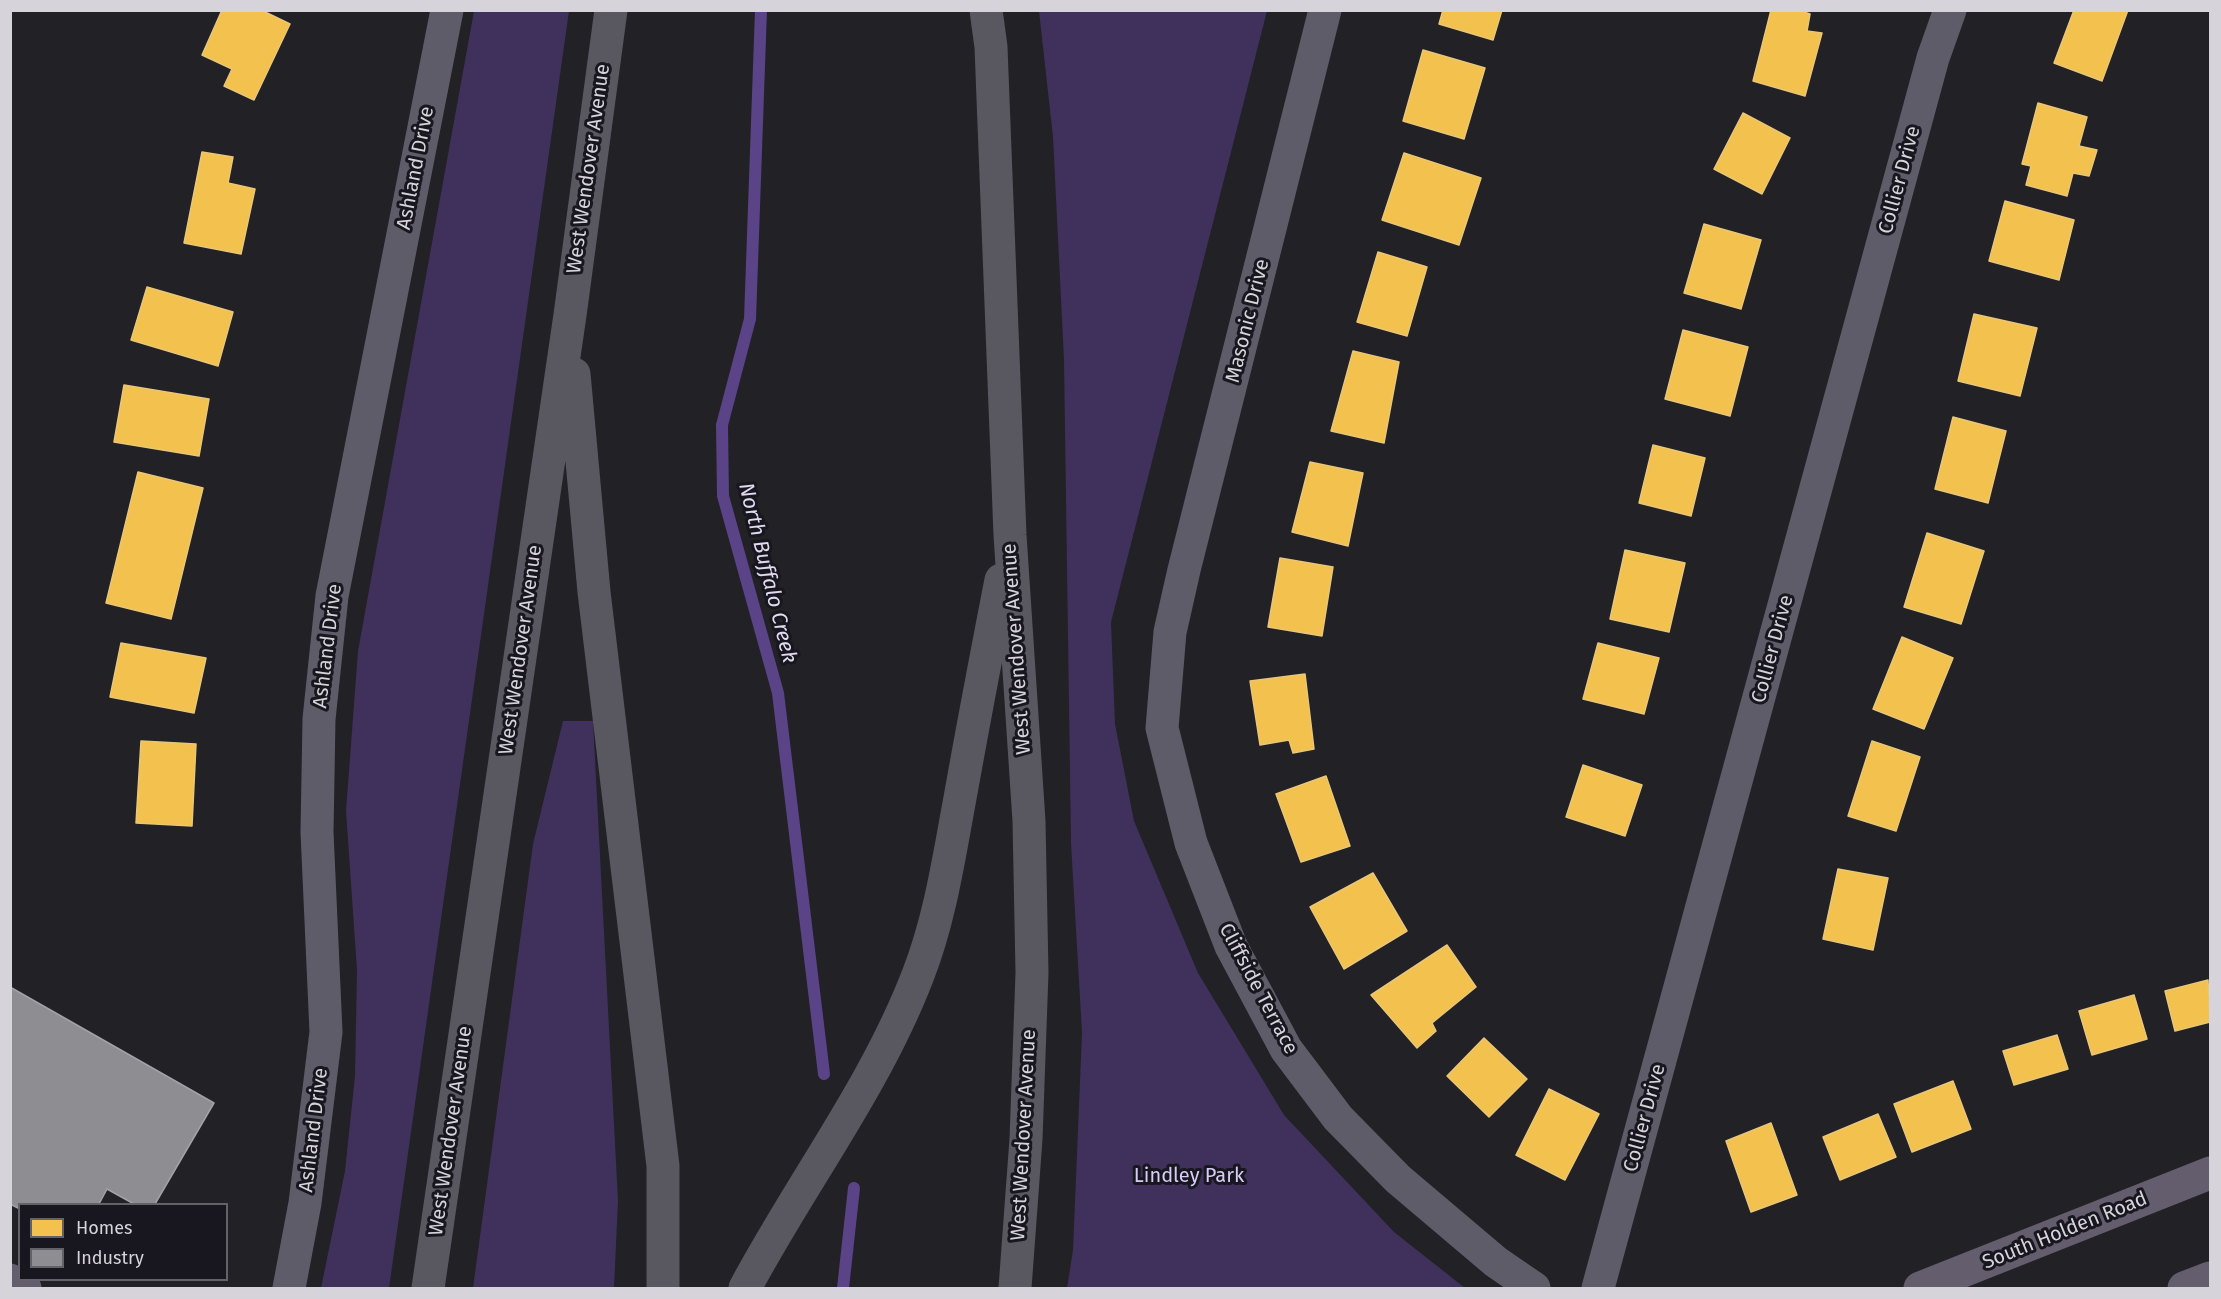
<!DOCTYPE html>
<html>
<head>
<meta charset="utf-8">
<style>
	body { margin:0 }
	#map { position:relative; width:2221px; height:1299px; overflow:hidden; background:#222125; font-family:"Fira Sans",sans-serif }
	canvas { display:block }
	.frame { position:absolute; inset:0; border:12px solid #d6d4da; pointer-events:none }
	.legend { position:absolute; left:18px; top:1203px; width:210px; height:78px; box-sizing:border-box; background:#18161e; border:2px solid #646269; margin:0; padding:8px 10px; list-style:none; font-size:18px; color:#d6d4da }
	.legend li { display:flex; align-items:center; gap:12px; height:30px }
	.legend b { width:30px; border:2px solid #646269 }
</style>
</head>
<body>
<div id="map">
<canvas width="2221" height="1299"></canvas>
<div class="frame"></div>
<ul class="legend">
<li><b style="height:16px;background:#f2c14e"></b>Homes</li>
<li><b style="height:16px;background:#8d8d92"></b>Industry</li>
</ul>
</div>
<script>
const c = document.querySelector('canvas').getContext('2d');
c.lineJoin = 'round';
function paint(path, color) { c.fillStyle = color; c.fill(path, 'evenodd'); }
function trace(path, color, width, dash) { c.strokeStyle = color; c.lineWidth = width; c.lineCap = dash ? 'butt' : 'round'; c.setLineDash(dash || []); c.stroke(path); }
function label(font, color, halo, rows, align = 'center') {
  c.font = font + ' "Fira Sans",sans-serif'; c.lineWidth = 6; c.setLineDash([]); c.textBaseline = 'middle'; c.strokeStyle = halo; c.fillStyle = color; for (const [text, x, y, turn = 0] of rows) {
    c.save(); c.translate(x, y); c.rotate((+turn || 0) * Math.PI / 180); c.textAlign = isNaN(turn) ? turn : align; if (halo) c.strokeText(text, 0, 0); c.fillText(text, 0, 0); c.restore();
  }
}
const green = new Path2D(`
	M 474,11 L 569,11 L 389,1288 L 321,1288 L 345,1171 L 355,1076 L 357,970 L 346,811 L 358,651 Z
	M 1039,11 L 1267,11 L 1111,622 L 1115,724 L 1134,821 L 1198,973 L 1284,1115 L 1394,1232 L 1465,1288 L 1067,1288 L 1073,1250 L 1082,1033 L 1071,843 L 1064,360 L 1053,137 Z
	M 563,721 L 593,721 L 618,1201 L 614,1288 L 473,1288 L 533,844 Z`);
const homes = new Path2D(`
	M 222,10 L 261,10 L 290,24 L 254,100 L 224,86 L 232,69 L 202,55 Z
	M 1443,10 L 1502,10 L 1493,40 L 1439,24 Z
	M 1771,10 L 1798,10 L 1810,14 L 1807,31 L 1822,33 L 1805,96 L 1753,81 Z
	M 2074,10 L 2128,10 L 2102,81 L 2054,63 Z
	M 1423,50 L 1485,68 L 1464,139 L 1403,121 Z
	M 2038,103 L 2087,117 L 2079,146 L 2097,150 L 2089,176 L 2073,173 L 2067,196 L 2026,185 L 2031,166 L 2022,164 Z
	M 1743,113 L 1790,138 L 1762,194 L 1714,169 Z
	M 202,152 L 233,157 L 228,183 L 255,189 L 241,254 L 184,243 Z
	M 1404,153 L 1481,178 L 1459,245 L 1382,220 Z
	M 2005,201 L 2074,220 L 2059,280 L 1989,261 Z
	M 1704,224 L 1761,240 L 1741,309 L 1684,293 Z
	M 1378,252 L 1427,267 L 1407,336 L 1357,322 Z
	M 147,287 L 233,312 L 218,366 L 131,340 Z
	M 1974,314 L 2037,328 L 2020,396 L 1958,381 Z
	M 1683,330 L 1748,347 L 1730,416 L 1665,399 Z
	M 1353,351 L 1399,362 L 1384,443 L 1331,431 Z
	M 124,385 L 209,399 L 199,456 L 114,442 Z
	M 1953,417 L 2006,431 L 1988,503 L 1935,489 Z
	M 1653,445 L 1705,458 L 1691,516 L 1639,503 Z
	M 1310,462 L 1363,473 L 1348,546 L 1292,532 Z
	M 138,472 L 203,488 L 171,619 L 106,603 Z
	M 1927,533 L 1984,551 L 1961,624 L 1904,607 Z
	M 1625,550 L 1685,563 L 1669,632 L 1610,619 Z
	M 1280,558 L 1333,567 L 1322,636 L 1268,627 Z
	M 1902,637 L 1953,658 L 1924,729 L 1873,709 Z
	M 121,643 L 206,658 L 194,713 L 110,697 Z
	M 1598,643 L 1659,658 L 1644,714 L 1583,699 Z
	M 1305,674 L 1314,749 L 1293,753 L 1289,740 L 1260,745 L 1250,681 Z
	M 141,741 L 196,744 L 192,826 L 136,823 Z
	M 1872,741 L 1920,757 L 1896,831 L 1848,816 Z
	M 1583,765 L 1642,785 L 1625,836 L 1566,817 Z
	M 1326,776 L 1350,846 L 1301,862 L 1276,794 Z
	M 1838,869 L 1888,878 L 1873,950 L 1823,939 Z
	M 1373,873 L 1407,931 L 1344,969 L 1310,907 Z
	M 1447,945 L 1476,987 L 1432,1023 L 1436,1031 L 1417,1048 L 1371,995 Z
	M 2208,980 L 2210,1022 L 2175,1031 L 2165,991 Z
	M 2134,995 L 2147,1039 L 2092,1055 L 2079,1011 Z
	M 2057,1035 L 2068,1069 L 2014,1085 L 2003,1051 Z
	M 1484,1038 L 1527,1079 L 1489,1117 L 1447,1076 Z
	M 1953,1081 L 1971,1129 L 1912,1152 L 1894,1104 Z
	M 1549,1089 L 1599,1114 L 1565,1180 L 1516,1155 Z
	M 1878,1114 L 1896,1157 L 1840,1180 L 1823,1137 Z
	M 1771,1123 L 1797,1195 L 1751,1212 L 1726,1141 Z`);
const industry = new Path2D(`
	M 10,987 L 214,1103 L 155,1204 L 134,1204 L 107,1189 L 99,1204 L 20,1204 L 20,1209 L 10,1204 Z`);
const stream = new Path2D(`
	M 761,10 L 750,319 L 722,425 L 723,496 L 778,693 L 824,1074
	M 843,1288 L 854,1188`);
const minor = new Path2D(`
	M 1325,10 L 1184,570 L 1170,632 L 1162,728 L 1191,843 L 1231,946 L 1286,1049 L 1338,1118 L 1398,1179 L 1496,1262 L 1534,1288
	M 289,1288 L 305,1203 L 326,1032 L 317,832 L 319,719 L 332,596 L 447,10
	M 1598,1288 L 1933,58 L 1950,10`);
const secondary = new Path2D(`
	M 10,1280 L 25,1288
	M 1920,1288 L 2210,1173
	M 2184,1288 L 2210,1278`);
const motorway = new Path2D(`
	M 986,10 L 991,47 L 1010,535 L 1029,821 L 1032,973 L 1026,1139 L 1015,1288
	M 574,374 L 594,592 L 663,1166 L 663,1288
	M 428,1288 L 570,315 L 611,10
	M 745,1288 C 801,1183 875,1087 918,975 C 940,919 949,857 960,798 C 973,725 987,652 1001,580`);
const streetNames = [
	["Ashland Drive",416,168,-79],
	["West Wendover Avenue",589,169,-82],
	["Collier Drive",1900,180,-75],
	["Masonic Drive",1248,321,-76],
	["Ashland Drive",328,646,-83],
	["West Wendover Avenue",1017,649,-94],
	["Collier Drive",1773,649,-75],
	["West Wendover Avenue",521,650,-82],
	["Cliffside Terrace",1258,989,62],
	["Collier Drive",1645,1118,-75],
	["Ashland Drive",314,1130,-83],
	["West Wendover Avenue",451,1131,-82],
	["West Wendover Avenue",1024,1135,-87],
	["South Holden Road",2065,1231,-22]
];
const parkNames = [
	["Lindley Park",1189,1176]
];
const waterNames = [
	["North Buffalo Creek",767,573,76]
];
paint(green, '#3f315b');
paint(homes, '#f2c14e');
trace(homes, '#eac778', 1.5);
paint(industry, '#8d8d92');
trace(industry, '#a3a2a8', 1.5);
trace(stream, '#5a4387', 12);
trace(minor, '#5f5c6a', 33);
trace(secondary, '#635d6d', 33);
trace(motorway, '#595760', 33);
label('20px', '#d6d4da', '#18161e', streetNames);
label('20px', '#d8ccf7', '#18161e', parkNames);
label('italic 21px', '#e0dbf0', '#18161e', waterNames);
</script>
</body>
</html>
